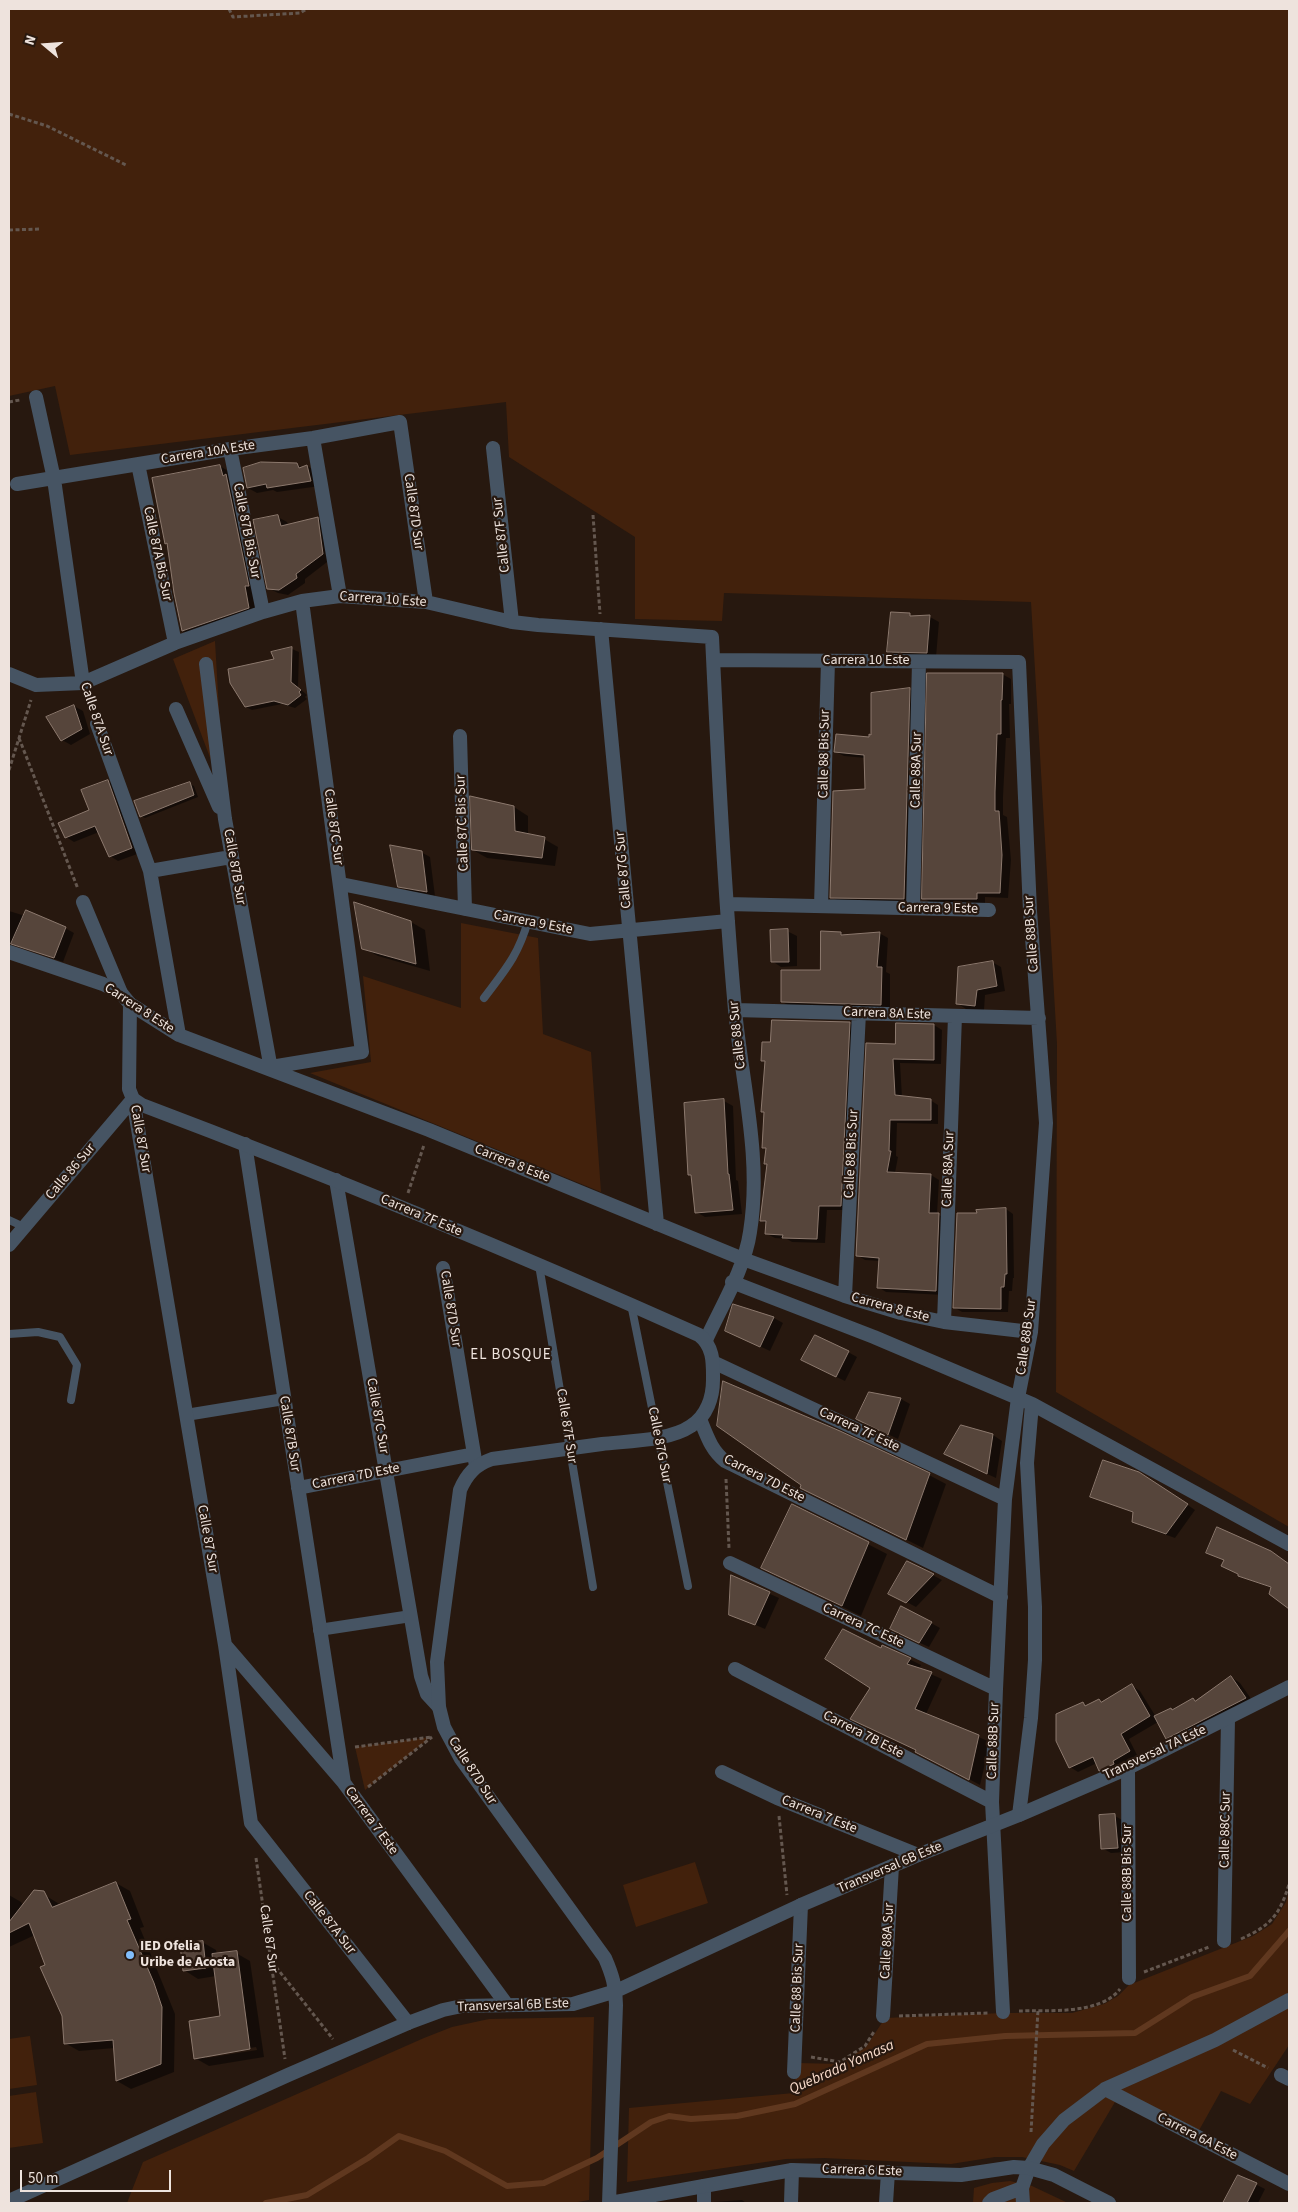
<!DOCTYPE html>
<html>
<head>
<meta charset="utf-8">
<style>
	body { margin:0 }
	#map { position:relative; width:1298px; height:2212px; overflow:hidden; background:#27180f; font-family:"Source Sans 3",sans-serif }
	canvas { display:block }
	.frame { position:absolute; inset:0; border:10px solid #eee3dd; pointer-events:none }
	.north { position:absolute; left:20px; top:20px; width:50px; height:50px; -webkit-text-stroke:4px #27180f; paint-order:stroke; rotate:288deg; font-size:14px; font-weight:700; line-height:20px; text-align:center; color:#eee3dd }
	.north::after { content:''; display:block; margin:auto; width:18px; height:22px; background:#eee3dd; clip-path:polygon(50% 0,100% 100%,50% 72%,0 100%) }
	.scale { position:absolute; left:20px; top:2170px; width:151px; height:22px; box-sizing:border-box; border:2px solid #eee3dd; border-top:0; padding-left:6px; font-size:15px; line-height:18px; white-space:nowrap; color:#eee3dd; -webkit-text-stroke:4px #27180f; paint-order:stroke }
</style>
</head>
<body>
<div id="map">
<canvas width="1298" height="2212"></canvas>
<div class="frame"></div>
<div class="north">N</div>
<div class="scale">50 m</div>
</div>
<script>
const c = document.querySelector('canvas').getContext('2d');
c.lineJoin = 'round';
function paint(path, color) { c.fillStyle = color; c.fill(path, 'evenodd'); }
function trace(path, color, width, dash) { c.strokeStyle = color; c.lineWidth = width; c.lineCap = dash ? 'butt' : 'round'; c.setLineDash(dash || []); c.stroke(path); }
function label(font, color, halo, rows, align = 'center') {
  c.font = font + ' "Source Sans 3",sans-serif'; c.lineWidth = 4.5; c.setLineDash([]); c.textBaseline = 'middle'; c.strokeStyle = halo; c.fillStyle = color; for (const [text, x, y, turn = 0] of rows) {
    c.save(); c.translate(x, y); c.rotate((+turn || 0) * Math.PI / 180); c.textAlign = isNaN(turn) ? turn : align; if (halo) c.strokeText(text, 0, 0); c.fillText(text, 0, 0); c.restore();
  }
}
const green = new Path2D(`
	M 9,9 L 1289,9 L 1289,1527 L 1056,1392 L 1057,1044 L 1031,602 L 724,593 L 722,621 L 635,619 L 635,537 L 509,457 L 506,402 L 70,455 L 55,386 L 9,396 Z
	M 215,641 L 224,795 L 173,659 Z
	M 461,923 L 538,938 L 543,1034 L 591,1052 L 601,1192 L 310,1073 L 371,1062 L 363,976 L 461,1008 Z
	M 431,1737 L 365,1790 L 355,1747 Z
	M 695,1862 L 708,1903 L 636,1927 L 623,1885 Z
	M 1289,1891 L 1289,2045 L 1250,2104 L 1221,2091 L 1193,2141 L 1115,2102 L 1074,2171 L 1060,2165 L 1022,2157 L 995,2157 L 951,2164 L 824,2158 L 786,2159 L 627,2182 L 629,2108 L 794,2093 L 797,2063 L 840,2064 L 866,2047 L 885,2018 L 1003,2013 L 1072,2013 L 1104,2004 L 1118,1996 L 1129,1985 L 1253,1936 L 1272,1924 L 1286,1902 Z
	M 594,2017 L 589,2200 L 572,2203 L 127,2203 L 143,2162 L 424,2038 L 452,2027 L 489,2019 Z
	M 30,2036 L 37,2085 L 9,2089 L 9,2039 Z
	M 36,2092 L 43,2143 L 9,2148 L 9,2096 Z
	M 1010,2181 L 1032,2186 L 1068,2203 L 973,2203 L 974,2188 L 992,2183 Z`);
const shadow = new Path2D(`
	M 296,464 L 303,468 L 307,466 L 316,471 L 320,486 L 277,492 L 273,490 L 257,493 L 248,488 Z
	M 220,466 L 228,471 L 257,612 L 191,635 L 183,631 L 169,544 L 167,543 Z
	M 278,517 L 287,522 L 288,525 L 317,518 L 326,523 L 331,559 L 305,579 L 305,583 L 288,595 L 278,593 L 268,588 Z
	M 910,615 L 913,617 L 930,617 L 939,622 L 936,657 L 897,657 L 888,652 Z
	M 292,649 L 299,652 L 298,687 L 307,695 L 305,697 L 307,699 L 295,708 L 282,704 L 252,710 L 246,707 L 276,659 L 273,653 Z
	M 1002,674 L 1011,679 L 1011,704 L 1009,704 L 1010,738 L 1006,738 L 1003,797 L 1003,815 L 1007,817 L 1011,860 L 1008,898 L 985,897 L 985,903 L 932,903 L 923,898 Z
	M 909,689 L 918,694 L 913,903 L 840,902 L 831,897 L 866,791 L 866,758 L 844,756 L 836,752 L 872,736 Z
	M 74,706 L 83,711 L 90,734 L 71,745 L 62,740 Z
	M 108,781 L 116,786 L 140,853 L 118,861 L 110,856 L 99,832 L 74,842 L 66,837 L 91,811 Z
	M 190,784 L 194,786 L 198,797 L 145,818 L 141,816 Z
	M 514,807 L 528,816 L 528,835 L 544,839 L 558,847 L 555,866 L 487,858 L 473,850 Z
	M 421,852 L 430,857 L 435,896 L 409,891 L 399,886 Z
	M 9,911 L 65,928 L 74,933 L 63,962 L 9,943 Z
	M 411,922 L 425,930 L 430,971 L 378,956 L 363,948 Z
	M 787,931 L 797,936 L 797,966 L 781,967 L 772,961 Z
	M 841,933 L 846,936 L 879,933 L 888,938 L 886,972 L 890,974 L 890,1010 L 792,1007 L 782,1002 L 821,971 Z
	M 992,962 L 1001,967 L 1005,991 L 985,995 L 984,1010 L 966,1009 L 957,1003 Z
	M 849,1023 L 858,1028 L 849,1210 L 827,1210 L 825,1243 L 792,1242 L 787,1239 L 775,1238 L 767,1234 L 767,1224 L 761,1220 L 768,1164 L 767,1149 L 764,1147 L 766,1113 L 762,1111 L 766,1062 L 762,1060 L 771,1043 Z
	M 897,1024 L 934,1025 L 942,1030 L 941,1064 L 900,1063 L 902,1097 L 930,1100 L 938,1105 L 938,1124 L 897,1123 L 896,1156 L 898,1157 L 895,1173 L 931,1175 L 939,1180 L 937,1214 L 947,1219 L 944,1295 L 886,1292 L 878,1287 L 880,1261 L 865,1260 L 857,1255 L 867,1044 L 896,1045 Z
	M 724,1101 L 733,1106 L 736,1180 L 738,1181 L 742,1214 L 705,1217 L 696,1212 L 692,1176 L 689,1174 Z
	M 1006,1209 L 1013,1214 L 1014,1278 L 1013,1278 L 1012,1291 L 1009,1291 L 1008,1312 L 962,1312 L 955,1308 L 978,1214 Z
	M 734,1306 L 774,1318 L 783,1323 L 770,1351 L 727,1331 Z
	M 848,1352 L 857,1357 L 845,1381 L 811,1365 Z
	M 870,1393 L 901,1399 L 910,1404 L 898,1439 L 866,1424 Z
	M 993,1435 L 1002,1441 L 996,1478 L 954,1459 Z
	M 929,1475 L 946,1484 L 923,1548 L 801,1487 Z
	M 1153,1481 L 1195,1510 L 1175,1538 L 1141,1526 L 1133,1521 L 1134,1513 L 1092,1496 Z
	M 792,1505 L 887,1554 L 861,1616 L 762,1567 Z
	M 1279,1557 L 1289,1564 L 1289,1607 L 1270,1594 L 1272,1588 L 1239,1576 Z
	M 908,1562 L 942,1580 L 916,1607 L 899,1598 Z
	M 732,1577 L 779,1598 L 765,1629 L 730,1614 Z
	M 931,1623 L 940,1628 L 929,1647 L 900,1634 Z
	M 883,1646 L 921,1665 L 919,1669 L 942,1679 L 926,1714 L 990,1742 L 980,1785 L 917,1751 L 863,1724 Z
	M 1231,1677 L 1240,1683 L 1254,1703 L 1176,1744 L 1167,1738 L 1158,1722 L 1129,1739 L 1138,1757 L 1109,1775 L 1100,1770 L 1097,1763 L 1078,1772 L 1070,1767 L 1083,1704 L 1087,1706 L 1099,1701 L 1103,1703 L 1132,1686 L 1140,1691 L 1156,1717 L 1173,1711 L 1193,1699 L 1197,1701 Z
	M 1115,1816 L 1124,1821 L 1127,1852 L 1111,1853 L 1102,1848 L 1100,1817 Z
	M 116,1883 L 130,1891 L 144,1927 L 140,1928 L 175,2014 L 174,2072 L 131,2089 L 117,2081 L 115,2048 L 79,2051 L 65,2043 L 63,2016 L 35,1935 L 9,1947 L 9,1895 L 21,1902 L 23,1906 L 38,1891 L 61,1905 Z
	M 202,1942 L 216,1950 L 217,1955 L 236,1953 L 250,1961 L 264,2057 L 209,2066 L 195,2058 L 221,2017 L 216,1976 L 198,1979 L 184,1970 ZM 256,2047 L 257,2050 L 206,2058 L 206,2055 Z
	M 1239,2176 L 1265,2189 L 1258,2203 L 1225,2203 Z
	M 742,2200 L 746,2203 L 714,2203 L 714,2202 Z`);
const stream = new Path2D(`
	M 266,2203 L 307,2195 L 368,2158 L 399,2136 L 445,2151 L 507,2186 L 544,2183 L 597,2158 L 651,2122 L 669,2116 L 691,2119 L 737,2116 L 795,2104 L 927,2044 L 1005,2036 L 1135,2033 L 1192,1997 L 1250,1976 L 1289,1931`);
const building = new Path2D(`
	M 261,462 L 297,463 L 299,468 L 307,465 L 311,481 L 267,488 L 266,484 L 247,488 L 243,468 Z
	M 220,465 L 223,476 L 226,474 L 249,586 L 245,586 L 249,608 L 182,631 L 174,593 L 167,543 L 165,544 L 152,478 Z
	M 278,515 L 281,526 L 318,517 L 323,554 L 296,574 L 297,578 L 279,590 L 267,589 L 253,520 Z
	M 891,612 L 910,613 L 910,616 L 930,615 L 927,653 L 887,652 Z
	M 292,647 L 291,682 L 301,690 L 299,692 L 301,695 L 288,705 L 274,701 L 245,707 L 230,683 L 228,669 L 274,659 L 271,652 Z
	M 927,673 L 1003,673 L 1002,700 L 1001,700 L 1001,734 L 997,734 L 995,792 L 995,811 L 999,811 L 1002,855 L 1000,893 L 977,893 L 977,899 L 922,899 Z
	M 910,688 L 904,899 L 830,898 L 833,791 L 865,789 L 864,755 L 834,752 L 836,734 L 869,737 L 869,734 L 871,735 L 871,693 Z
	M 74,705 L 82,729 L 61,741 L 46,717 Z
	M 108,780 L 132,848 L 109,857 L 95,826 L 65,838 L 58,823 L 89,810 L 81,790 Z
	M 190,782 L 194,795 L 140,817 L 134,801 Z
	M 470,796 L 514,806 L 515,831 L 545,837 L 542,858 L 472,850 Z
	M 390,845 L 422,851 L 427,892 L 398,887 Z
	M 354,902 L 411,921 L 416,964 L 362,949 Z
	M 26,910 L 66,927 L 54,958 L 11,944 Z
	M 788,929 L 789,962 L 771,962 L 770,930 Z
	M 821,931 L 841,932 L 841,935 L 880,932 L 877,967 L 882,967 L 881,1005 L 781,1002 L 781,970 L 820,970 Z
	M 993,961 L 997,986 L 977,990 L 975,1006 L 956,1004 L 958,967 Z
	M 772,1020 L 850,1022 L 841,1206 L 819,1206 L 817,1239 L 782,1238 L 783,1235 L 765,1234 L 766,1221 L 760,1221 L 767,1164 L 764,1164 L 766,1148 L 762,1148 L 764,1112 L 761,1112 L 765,1061 L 761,1061 L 762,1042 L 770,1042 Z
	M 896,1023 L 934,1024 L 934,1060 L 893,1059 L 895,1095 L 931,1099 L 931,1120 L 890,1120 L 889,1151 L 891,1151 L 887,1172 L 931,1174 L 929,1213 L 939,1213 L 936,1291 L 877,1288 L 879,1258 L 856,1256 L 866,1043 L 895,1044 Z
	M 724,1099 L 728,1174 L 729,1174 L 733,1210 L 695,1213 L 691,1175 L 688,1175 L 684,1103 Z
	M 1006,1208 L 1007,1274 L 1005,1274 L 1004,1287 L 1001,1287 L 1001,1309 L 953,1308 L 957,1213 L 977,1213 L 976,1210 Z
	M 733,1304 L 774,1317 L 760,1347 L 725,1331 Z
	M 815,1335 L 849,1351 L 836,1377 L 801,1360 Z
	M 723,1381 L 840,1431 L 930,1473 L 906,1540 L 800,1488 L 801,1485 L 717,1426 Z
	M 869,1392 L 901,1398 L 888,1435 L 856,1419 Z
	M 961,1425 L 993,1434 L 987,1474 L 944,1454 Z
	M 1103,1460 L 1139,1472 L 1188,1504 L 1166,1534 L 1132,1522 L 1133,1512 L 1090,1497 Z
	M 792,1504 L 869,1542 L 842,1606 L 761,1568 Z
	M 1217,1527 L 1271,1551 L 1289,1564 L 1289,1609 L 1269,1594 L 1271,1587 L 1238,1576 L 1238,1574 L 1221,1566 L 1224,1560 L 1206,1553 Z
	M 907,1561 L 934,1574 L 906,1603 L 888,1594 Z
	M 731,1575 L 770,1592 L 755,1625 L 729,1615 Z
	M 901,1606 L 932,1622 L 919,1643 L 890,1629 Z
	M 843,1629 L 881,1648 L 882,1645 L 911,1658 L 907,1664 L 932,1672 L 915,1709 L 979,1735 L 969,1780 L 915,1752 L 916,1750 L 850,1719 L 870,1688 L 825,1659 Z
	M 1231,1676 L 1246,1698 L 1166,1739 L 1154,1716 L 1171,1708 L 1172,1710 L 1193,1698 L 1195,1701 Z
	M 1132,1684 L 1150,1716 L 1121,1734 L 1130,1751 L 1113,1761 L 1114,1764 L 1099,1771 L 1093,1757 L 1069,1768 L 1056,1741 L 1056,1714 L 1083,1702 L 1085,1706 L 1099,1699 L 1101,1702 Z
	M 1115,1814 L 1118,1848 L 1101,1849 L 1099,1815 Z
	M 116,1882 L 131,1919 L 127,1920 L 154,1983 L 162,2007 L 161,2064 L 116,2081 L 113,2040 L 64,2044 L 62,2016 L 40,1967 L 45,1965 L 29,1923 L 9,1933 L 9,1922 L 34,1890 L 44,1891 L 52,1907 Z
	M 203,1941 L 206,1968 L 183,1971 L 180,1944 Z
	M 237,1951 L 250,2049 L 194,2059 L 189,2021 L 220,2016 L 212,1954 Z
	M 1238,2175 L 1257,2183 L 1247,2203 L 1223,2203 Z`);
const path = new Path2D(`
	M 229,9 L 233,17 L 300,13 L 307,9
	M 9,114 L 47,126 L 126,165
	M 9,230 L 41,229
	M 9,402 L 20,400
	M 593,515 L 600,614
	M 19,738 L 78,889
	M 9,770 L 31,700
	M 408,1193 L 424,1145
	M 726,1479 L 729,1548
	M 355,1747 L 431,1737
	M 368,1787 L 432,1737
	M 779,1816 L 787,1895
	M 256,1858 L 285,2059
	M 1241,1939 C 1270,1926 1280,1915 1289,1884
	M 272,1962 L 333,2039
	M 1144,1972 L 1209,1947
	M 1019,2011 C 1049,2010 1100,2015 1120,1989
	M 899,2016 L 988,2013
	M 1233,2050 L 1268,2068
	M 811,2057 L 840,2062 L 865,2046 L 875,2030
	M 1031,2132 L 1038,2010`);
const service = new Path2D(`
	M 484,998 C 505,970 518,956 528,921
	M 9,1220 L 24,1227
	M 539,1265 L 593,1587
	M 631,1304 L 688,1586
	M 9,1334 L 38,1332 L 60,1337 L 77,1365 L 71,1400`);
const pedestrian = new Path2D(`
	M 186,1415 L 284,1399
	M 319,1630 L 411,1616`);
const minor = new Path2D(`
	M 36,397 L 54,479 L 83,683
	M 313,438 L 340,596
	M 493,448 L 512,622
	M 230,449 L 263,612
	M 138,464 L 175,643
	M 17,484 L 230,449 L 313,438 L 400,422 L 426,602
	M 601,629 L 657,1224
	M 714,660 L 1019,662 L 1030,911 L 1046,1123 L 1031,1332 L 1018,1398 L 1005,1499 L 996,1689 L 992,1802 L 1003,2012
	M 206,664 L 225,819 L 271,1069
	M 9,674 L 36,685 L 83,683 L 175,643 L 263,612 L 302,601 L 340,596 L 426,602 L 512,622 L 538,625 L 712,637 C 718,761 724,886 735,1010 C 742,1084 762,1158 750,1232 C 745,1268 721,1307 706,1340
	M 176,709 L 219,807
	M 97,724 L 150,871 L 179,1035
	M 460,736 L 465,909
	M 150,871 L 231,857
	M 341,884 L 590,934 L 728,921
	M 83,902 L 121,993
	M 727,904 L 989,910
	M 821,906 L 828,661
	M 913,908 L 919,662
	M 130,1004 L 179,1035 L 429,1130 L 743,1259 L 845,1296 L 901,1313 L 944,1322 L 1031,1332
	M 735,1010 L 1039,1018
	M 271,1067 L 362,1052 L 302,601
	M 133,1099 L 225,1645 L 251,1823 L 408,2023
	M 245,1144 L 344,1783
	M 336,1180 L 421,1676 L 427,1694 L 439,1707
	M 9,1245 L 133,1099
	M 443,1268 L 476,1466
	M 732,1282 L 874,1337 L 1032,1404 L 1289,1544
	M 845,1296 L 859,1013
	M 944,1322 L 955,1016
	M 713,1362 L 1005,1499
	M 700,1419 C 707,1436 711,1450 725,1461 L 1001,1597
	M 298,1488 L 474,1454
	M 730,1563 L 996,1689
	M 226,1646 L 344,1783 L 507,2005
	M 735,1669 L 992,1802
	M 1128,1768 L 1129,1978
	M 722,1772 L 777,1798 L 918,1855
	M 1019,1815 L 1031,1718 L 1035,1660 L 1035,1607 L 1027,1463 L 1032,1404
	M 1224,1941 L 1228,1719
	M 883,2016 L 892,1866
	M 794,2072 L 801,1905
	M 1281,2075 L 1289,2079
	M 1105,2089 L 1289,2184
	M 704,2203 L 704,2186
	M 791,2203 L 792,2170
	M 886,2203 L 888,2172
	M 989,2203 L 993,2199 L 1022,2188
	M 1023,2203 L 1022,2188 L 1029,2168 L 1043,2144 L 1064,2120 L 1105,2089 L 1215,2040 L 1289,2000`);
const tertiary = new Path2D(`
	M 9,952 L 103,984 L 121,993 L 130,1004 L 129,1089 L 133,1099 L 142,1105 C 330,1176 516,1253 699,1335 C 714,1347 713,1363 713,1380 C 713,1397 707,1416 691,1426 C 669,1441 628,1441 602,1444 C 565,1449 529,1454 492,1459 C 475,1465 467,1474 460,1490 L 437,1662 L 439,1707 L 444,1727 L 461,1759 L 605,1958 C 612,1974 616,1987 616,2005 L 609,2203
	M 9,2201 L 288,2075 L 408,2023 L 443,2010 L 462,2006 L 573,2004 L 616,1991 L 801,1905 L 918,1855 L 1019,1815 L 1128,1768 L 1289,1687
	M 610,2203 L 792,2170 L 961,2175 L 1014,2167 L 1029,2168 L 1054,2175 L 1109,2203`);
const markers = [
	[130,1955,5,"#81bdfa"]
];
const streetNames = [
	["Carrera 10A Este",208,453,-9],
	["Calle 87D Sur",413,512,82],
	["Calle 87B Bis Sur",246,531,79],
	["Calle 87F Sur",502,535,-96],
	["Calle 87A Bis Sur",157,554,78],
	["Carrera 10 Este",383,600,4],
	["Carrera 10 Este",866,661],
	["Calle 87A Sur",96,719,71],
	["Calle 88 Bis Sur",825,754,-89],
	["Calle 88A Sur",917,770,-89],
	["Calle 87C Bis Sur",463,823,-92],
	["Calle 87C Sur",333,827,82],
	["Calle 87B Sur",234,867,80],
	["Calle 87G Sur",624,870,-95],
	["Carrera 9 Este",938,909,1],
	["Carrera 9 Este",533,923,11],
	["Calle 88B Sur",1032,934,-94],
	["Carrera 8 Este",139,1009,33],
	["Carrera 8A Este",887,1014,2],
	["Calle 88 Sur",738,1035,-96],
	["Calle 87 Sur",140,1139,80],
	["Calle 88 Bis Sur",852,1154,-87],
	["Carrera 8 Este",512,1164,22],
	["Calle 88A Sur",949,1169,-88],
	["Calle 86 Sur",71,1172,-50],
	["Carrera 7F Este",421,1216,23],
	["Carrera 8 Este",890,1308,15],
	["Calle 87D Sur",450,1309,81],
	["Calle 88B Sur",1027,1337,-82],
	["Calle 87C Sur",377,1416,80],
	["Calle 87F Sur",566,1426,81],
	["Carrera 7F Este",859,1430,25],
	["Calle 87B Sur",289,1434,81],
	["Calle 87G Sur",659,1445,79],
	["Carrera 7D Este",356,1477,-11],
	["Carrera 7D Este",764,1479,27],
	["Calle 87 Sur",207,1539,80],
	["Carrera 7C Este",863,1626,25],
	["Carrera 7B Este",863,1735,27],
	["Calle 88B Sur",994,1741,-88],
	["Transversal 7A Este",1155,1753,-25],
	["Calle 87D Sur",472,1771,57],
	["Carrera 7 Este",819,1815,22],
	["Carrera 7 Este",371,1821,54],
	["Calle 88C Sur",1226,1830,-89],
	["Transversal 6B Este",890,1868,-23],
	["Calle 88B Bis Sur",1128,1873,-90],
	["Calle 87A Sur",329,1923,52],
	["Calle 87 Sur",268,1939,82],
	["Calle 88A Sur",888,1941,-87],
	["Calle 88 Bis Sur",798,1988,-88],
	["Transversal 6B Este",513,2006,-2],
	["Carrera 6A Este",1197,2137,27],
	["Carrera 6 Este",862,2171,2]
];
const poiNames = [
	["IED Ofelia",140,1947],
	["Uribe de Acosta",140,1963]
];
const neighbourhoodNames = [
	["EL BOSQUE",511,1356]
];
const waterNames = [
	["Quebrada Yomasa",842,2068,-24]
];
paint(green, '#42210c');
paint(shadow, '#0007');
trace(stream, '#60381f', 6);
paint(building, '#56453b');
trace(building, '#8c796e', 1);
trace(path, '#64574f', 3, [4, 2.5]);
trace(service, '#465463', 8);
trace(pedestrian, '#465463', 12);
trace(minor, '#465463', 14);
trace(tertiary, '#465463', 14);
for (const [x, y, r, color] of markers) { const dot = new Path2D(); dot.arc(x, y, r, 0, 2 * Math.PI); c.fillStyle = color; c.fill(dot); trace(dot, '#27180f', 2); }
label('14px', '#eee3dd', '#27180f', streetNames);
label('bold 14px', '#eee3dd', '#27180f', poiNames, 'left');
c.letterSpacing = '1px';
label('15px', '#eee3dd', '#27180f', neighbourhoodNames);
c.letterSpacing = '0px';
label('italic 15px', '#faddcd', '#27180f', waterNames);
</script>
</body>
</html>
